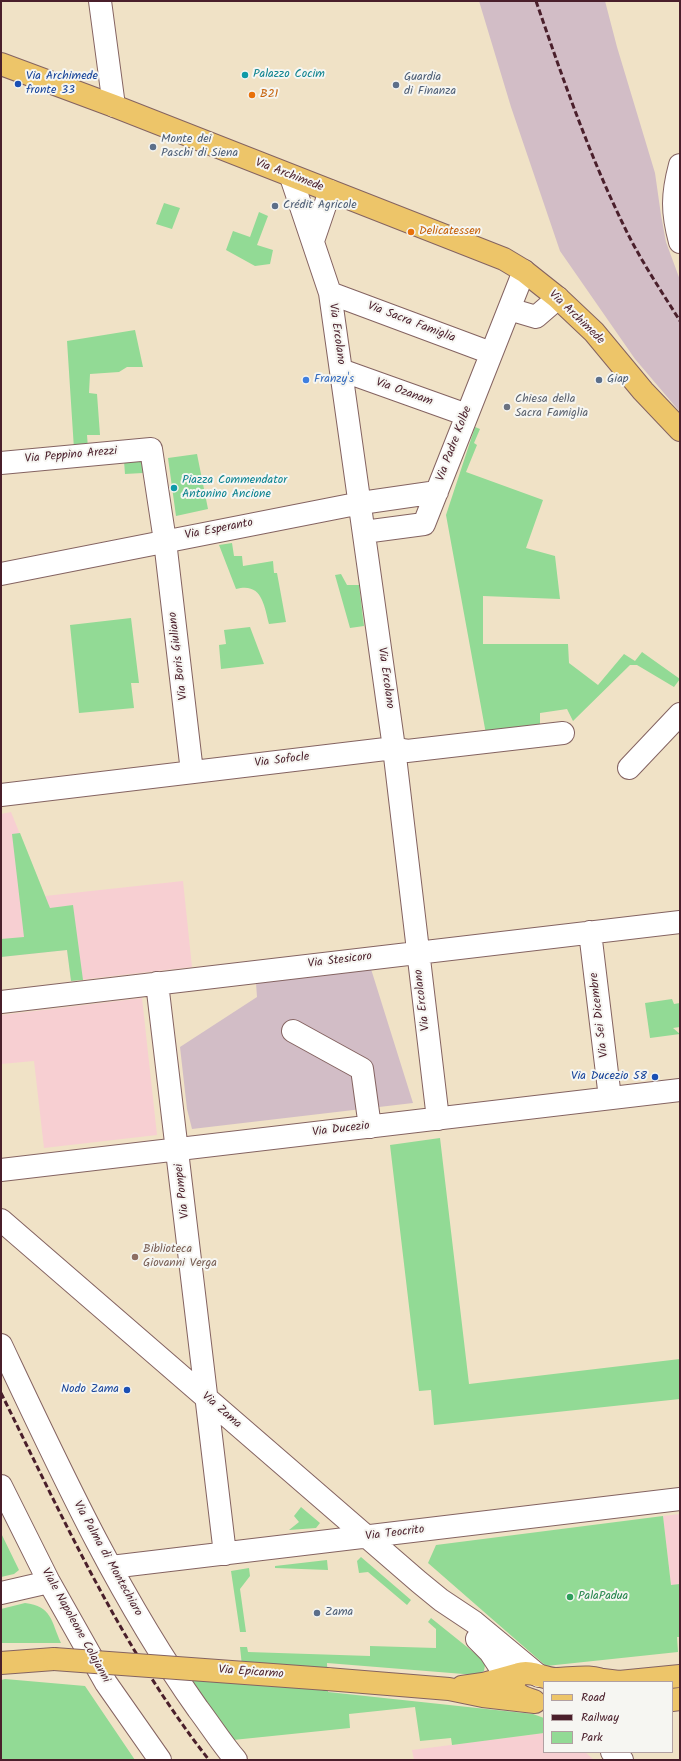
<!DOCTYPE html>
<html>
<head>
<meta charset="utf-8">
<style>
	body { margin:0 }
	#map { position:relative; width:681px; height:1761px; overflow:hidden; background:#f0e2c6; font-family:Kalam,sans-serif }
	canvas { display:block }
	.frame { position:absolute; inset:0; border:2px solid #4a1f2b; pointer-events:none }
	.legend { position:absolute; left:543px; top:1681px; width:130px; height:72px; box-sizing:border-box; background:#f6f6f2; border:1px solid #b1a0a2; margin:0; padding:5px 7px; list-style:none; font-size:12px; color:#4a1f2b }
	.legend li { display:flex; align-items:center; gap:8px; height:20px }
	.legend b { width:20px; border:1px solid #b1a0a2 }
</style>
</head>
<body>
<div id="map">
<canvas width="681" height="1761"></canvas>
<div class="frame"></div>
<ul class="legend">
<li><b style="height:5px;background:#edc569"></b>Road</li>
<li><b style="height:5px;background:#4a1f2b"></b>Railway</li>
<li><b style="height:11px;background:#92da95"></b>Park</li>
</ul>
</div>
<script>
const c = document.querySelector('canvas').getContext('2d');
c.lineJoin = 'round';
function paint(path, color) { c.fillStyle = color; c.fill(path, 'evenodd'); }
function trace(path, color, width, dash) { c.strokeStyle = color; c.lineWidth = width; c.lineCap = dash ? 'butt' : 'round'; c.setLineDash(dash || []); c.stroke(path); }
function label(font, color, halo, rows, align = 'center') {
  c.font = font + ' Kalam,sans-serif'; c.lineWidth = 4; c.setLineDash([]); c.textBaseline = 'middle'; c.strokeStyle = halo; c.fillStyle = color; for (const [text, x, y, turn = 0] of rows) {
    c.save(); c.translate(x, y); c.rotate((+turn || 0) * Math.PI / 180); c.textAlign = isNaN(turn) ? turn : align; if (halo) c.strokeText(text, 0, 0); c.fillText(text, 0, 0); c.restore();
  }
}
const built = new Path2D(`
	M 11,812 L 45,896 L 183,881 L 192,967 L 71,981 L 67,950 L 1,957 L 1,814 Z
	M 142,998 L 157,1135 L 44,1148 L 34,1061 L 1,1064 L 1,1015 Z
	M 680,1514 L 680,1637 L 677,1637 L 663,1516 Z
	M 544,1733 L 544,1752 L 585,1752 L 594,1760 L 414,1760 L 412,1750 Z`);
const industrial = new Path2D(`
	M 479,1 L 605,1 L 617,47 L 655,173 L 661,215 L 666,242 L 680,280 L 680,412 L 635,359 L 560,251 L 511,107 Z
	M 371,969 L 413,1103 L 192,1129 L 187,1109 L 180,1047 L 257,997 L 256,983 Z`);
const green = new Path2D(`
	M 164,203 L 180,208 L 172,229 L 156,224 Z
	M 259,212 L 268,216 L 257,245 L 273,250 L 270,264 L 255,266 L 226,250 L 233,231 L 250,237 Z
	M 135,330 L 143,367 L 127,367 L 119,372 L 90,374 L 89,393 L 97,394 L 100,435 L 87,435 L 88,448 L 74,449 L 67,341 Z
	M 475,427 L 480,429 L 474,443 L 477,445 L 466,472 L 543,500 L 526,548 L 555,556 L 560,599 L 483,596 L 483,644 L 568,644 L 569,663 L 598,685 L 624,654 L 635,661 L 642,652 L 680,679 L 674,687 L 637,665 L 630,665 L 573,721 L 567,709 L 540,713 L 540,729 L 486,734 L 446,515 Z
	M 197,454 L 208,509 L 176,516 L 168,458 Z
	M 141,460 L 143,473 L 125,474 L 124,461 Z
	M 232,543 L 234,556 L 242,556 L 243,566 L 273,561 L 274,573 L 277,573 L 286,622 L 269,624 C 264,605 262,582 236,589 L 219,545 Z
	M 341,574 L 347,585 L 359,585 L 364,626 L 350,628 L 335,575 Z
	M 131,618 L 139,683 L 131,683 L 134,708 L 79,713 L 70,625 Z
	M 250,627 L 264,664 L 221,669 L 219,645 L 226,644 L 224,630 Z
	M 20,833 L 50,908 L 73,905 L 83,980 L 71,981 L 67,950 L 1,957 L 1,939 L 24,937 L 12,834 Z
	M 672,999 L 674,1004 L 680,1003 L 680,1027 L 673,1028 L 680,1034 L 650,1038 L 645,1003 Z
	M 440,1138 L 469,1384 L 680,1359 L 680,1399 L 434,1425 L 431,1390 L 419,1391 L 390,1145 Z
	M 301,1507 L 320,1523 L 316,1528 L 289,1530 L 299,1522 L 294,1516 Z
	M 663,1516 L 671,1585 L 680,1584 L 680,1637 L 677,1637 L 678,1652 L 546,1666 L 428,1563 L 436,1545 Z
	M 1,1533 L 19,1570 L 14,1574 L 1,1577 Z
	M 361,1557 L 411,1600 L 407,1605 L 368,1572 L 359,1573 L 357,1561 Z
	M 327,1560 L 328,1570 L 275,1568 L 275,1566 Z
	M 249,1568 L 250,1576 L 240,1589 L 246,1632 L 240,1632 L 231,1571 Z
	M 25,1603 C 52,1606 51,1621 61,1643 L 1,1643 L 1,1609 Z
	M 431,1618 L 482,1659 L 485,1665 L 484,1671 L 476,1675 L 327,1663 L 328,1692 L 533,1714 L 544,1718 L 544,1733 L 452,1745 L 451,1738 L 420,1741 L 415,1707 L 349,1714 L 350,1728 L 233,1740 L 176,1661 L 242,1666 L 240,1647 L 247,1647 L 248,1652 L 370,1656 L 370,1646 L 436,1648 L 436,1629 L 428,1622 Z
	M 5,1679 L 85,1686 L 135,1760 L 1,1760 L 1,1680 Z`);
const minor = new Path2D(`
	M 100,1 L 114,106
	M 680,165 C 672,195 672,212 680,242
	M 291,177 L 330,293 L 394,748 L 438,1119
	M 313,241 L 330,191
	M 330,293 L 491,353
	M 509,309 L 524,271
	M 341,370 L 467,415
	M 1,463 L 151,449 L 165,541 L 192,772
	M 364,532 L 424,524 L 509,309 L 536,317 L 558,298
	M 1,574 L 361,503 L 437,492
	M 629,768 L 680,714
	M 1,795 L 394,748 L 407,751 L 563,733
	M 590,932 L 610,1098
	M 157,983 L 225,1554
	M 1,1002 L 680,922
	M 293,1031 L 362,1069 L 370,1127
	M 1,1170 L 680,1090
	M 1,1220 L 419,1582 L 441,1600 L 474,1622 L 539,1676
	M 1,1345 C 60,1470 118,1596 198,1709 C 211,1726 222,1744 236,1760
	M 1,1486 L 49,1582 L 106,1683 L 160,1760
	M 111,1567 L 680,1499
	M 1,1593 L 49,1582
	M 477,1639 L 490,1652 L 513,1687
	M 612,1752 L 622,1760`);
const major = new Path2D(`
	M 1,64 L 114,106 L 504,259 L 524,271 L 558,298 L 594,332 L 643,391 L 680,430
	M 1,1663 L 54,1659
	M 327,1679 L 449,1689 L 483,1696 L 535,1702
	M 603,1680 L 619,1682 L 680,1676
	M 462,1687 L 483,1684 L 519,1674
	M 672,1700 L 680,1699
	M 534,1701 C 524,1698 513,1695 513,1683 L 519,1674 C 531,1670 544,1679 556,1679 C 570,1679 594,1674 605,1682`);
const rail = new Path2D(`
	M 536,1 C 562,76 588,152 623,224 C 639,258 660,289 680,321
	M 1,1393 C 63,1518 122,1649 209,1760`);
const majorBridge = new Path2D(`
	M 54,1659 L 327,1679`);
const markers = [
	[245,75,4,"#0f9aa8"],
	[18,84,4,"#1a4fb4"],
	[396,85,4,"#5c6f8a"],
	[252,95,4,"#e8710a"],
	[153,147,4,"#5c6f8a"],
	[275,206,4,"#5c6f8a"],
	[411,232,4,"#e8710a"],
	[306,380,4,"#3f7fe0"],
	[599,380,4,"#5c6f8a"],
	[507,407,4,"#6b7280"],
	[174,488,4,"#0f9aa8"],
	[655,1077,4,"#1a4fb4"],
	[135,1257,4,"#8d6e63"],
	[127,1390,4,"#1a4fb4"],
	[570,1597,4,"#2e9e5b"],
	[317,1613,4,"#5c6f8a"]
];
const cultureNames = [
	["Palazzo Cocim",253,75],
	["Piazza Commendator",182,481],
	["Antonino Ancione",182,495]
];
const transitNames = [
	["Via Archimede",26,77,"left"],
	["fronte 33",26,91,"left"],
	["Via Ducezio 58",647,1077],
	["Nodo Zama",119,1390]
];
const serviceNames = [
	["Guardia",404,78],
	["di Finanza",404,92],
	["Monte dei",161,140],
	["Paschi di Siena",161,154],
	["Crédit Agricole",283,206],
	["Giap",607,380],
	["Zama",325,1613]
];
const foodNames = [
	["B21",260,95],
	["Delicatessen",419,232]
];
const streetNames = [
	["Via Archimede",289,176,21],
	["Via Archimede",576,318,44],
	["Via Sacra Famiglia",411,323,21],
	["Via Ercolano",336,334,82],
	["Via Ozanam",404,393,20],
	["Via Padre Kolbe",455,444,-69],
	["Via Peppino Arezzi",71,456,-5],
	["Via Esperanto",219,530,-11],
	["Via Boris Giuliano",179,656,-97],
	["Via Ercolano",385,678,82],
	["Via Sofocle",282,761,-7],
	["Via Stesicoro",340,961,-7],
	["Via Ercolano",423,1000,-97],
	["Via Sei Dicembre",600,1015,-97],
	["Via Ducezio",341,1130,-7],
	["Via Pompei",183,1191,-97],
	["Via Zama",221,1411,41],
	["Via Teocrito",395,1534,-7],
	["Via Palma di Montechiaro",107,1559,61],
	["Viale Napoleone Colajanni",75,1626,61],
	["Via Epicarmo",251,1673,4]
];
const shopNames = [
	["Franzy's",314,380]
];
const worshipNames = [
	["Chiesa della",515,400],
	["Sacra Famiglia",515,414]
];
const educationNames = [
	["Biblioteca",143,1250],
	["Giovanni Verga",143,1264]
];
const leisureNames = [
	["PalaPadua",578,1597]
];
paint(built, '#f7cfd2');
paint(industrial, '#d2bdc6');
paint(green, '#92da95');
trace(minor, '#846361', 24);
trace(major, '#846361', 24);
trace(minor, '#fff', 22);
trace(major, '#edc569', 22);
trace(rail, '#4a1f2b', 3, [6, 3]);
trace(majorBridge, '#846361', 24, []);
trace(majorBridge, '#edc569', 22);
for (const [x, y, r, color] of markers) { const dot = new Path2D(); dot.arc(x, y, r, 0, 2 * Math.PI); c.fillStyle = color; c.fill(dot); trace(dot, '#f6f6f2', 1.5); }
label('12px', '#0d838f', '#f6f6f2', cultureNames, 'left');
label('12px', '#164399', '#f6f6f2', transitNames, 'right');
label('12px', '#4e5e75', '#f6f6f2', serviceNames, 'left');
label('12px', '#c56008', '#f6f6f2', foodNames, 'left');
label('12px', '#4a1f2b', '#f6f6f2', streetNames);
label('12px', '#366cbe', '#f6f6f2', shopNames, 'left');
label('12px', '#5b616d', '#f6f6f2', worshipNames, 'left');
label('12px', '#785e54', '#f6f6f2', educationNames, 'left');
label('12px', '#27864d', '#f6f6f2', leisureNames, 'left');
</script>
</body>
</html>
